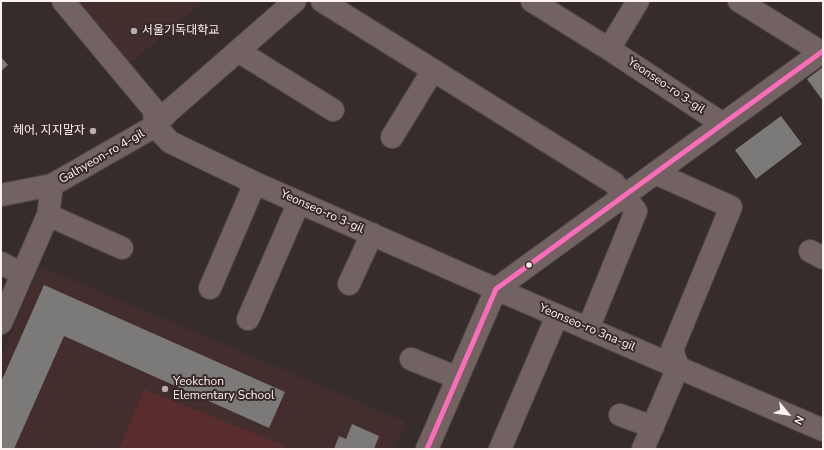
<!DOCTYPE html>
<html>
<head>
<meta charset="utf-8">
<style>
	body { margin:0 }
	#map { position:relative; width:824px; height:450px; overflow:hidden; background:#362c2c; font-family:"Nunito Sans",sans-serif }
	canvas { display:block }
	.frame { position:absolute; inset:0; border:2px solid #fdf2f1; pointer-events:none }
	.north { position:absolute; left:768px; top:394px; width:40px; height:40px; -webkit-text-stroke:3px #392929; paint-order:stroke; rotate:119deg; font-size:11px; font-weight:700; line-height:16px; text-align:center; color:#fdf2f1 }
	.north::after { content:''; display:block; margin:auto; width:14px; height:18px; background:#fdf2f1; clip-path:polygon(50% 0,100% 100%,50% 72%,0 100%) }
</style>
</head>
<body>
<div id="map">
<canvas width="824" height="450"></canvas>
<div class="frame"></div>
<div class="north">N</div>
</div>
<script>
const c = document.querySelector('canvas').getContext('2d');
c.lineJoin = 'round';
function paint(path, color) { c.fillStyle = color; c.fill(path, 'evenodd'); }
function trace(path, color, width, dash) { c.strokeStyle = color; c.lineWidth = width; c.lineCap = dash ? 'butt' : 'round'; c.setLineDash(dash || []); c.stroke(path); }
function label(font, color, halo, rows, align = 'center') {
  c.font = font + ' "Nunito Sans","Noto Sans KR",sans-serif'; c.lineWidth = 4; c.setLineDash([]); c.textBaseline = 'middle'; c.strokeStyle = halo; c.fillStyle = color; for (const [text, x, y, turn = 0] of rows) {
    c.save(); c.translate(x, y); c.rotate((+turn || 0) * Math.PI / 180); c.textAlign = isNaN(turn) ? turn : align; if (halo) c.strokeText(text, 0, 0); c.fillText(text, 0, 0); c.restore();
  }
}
const built = new Path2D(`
	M 75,1 L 204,1 L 133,61 L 127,65 Z
	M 40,266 L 406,422 L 394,449 L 1,449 L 1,357 Z`);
const green = new Path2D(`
	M 144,389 L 285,446 L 284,449 L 119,449 Z`);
const building = new Path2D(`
	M 1,57 L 8,65 L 1,71 Z
	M 823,67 L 823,101 L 807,79 Z
	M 781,116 L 802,144 L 756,179 L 735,150 Z
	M 44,285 L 285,392 L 269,428 L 64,336 L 14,449 L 1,449 L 1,382 Z
	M 352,424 L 379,436 L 374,449 L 334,449 L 339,436 L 346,439 Z`);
const minor = new Path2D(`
	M 63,1 L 154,110 L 155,126
	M 322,1 L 614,183 L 636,211 L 588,329
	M 532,1 L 609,49 L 723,124
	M 739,1 L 821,52
	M 609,49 L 638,1
	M 238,51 L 333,110
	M 155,126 L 170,142 L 255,183 L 496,289 L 823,430
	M 392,137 L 433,70
	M 1,195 L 52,185 L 155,126 L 168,112 L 295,1
	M 48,215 L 122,248
	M 810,251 L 823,258
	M 1,263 L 22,274
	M 349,284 L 372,234
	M 210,288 L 255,183
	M 248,319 L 299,202
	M 1,323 L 48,215 L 52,185
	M 411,359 L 458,378
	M 620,415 L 653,427
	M 427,449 L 496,289 L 823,51
	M 500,449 L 557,316
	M 643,449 L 678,367 L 672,350 L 731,207 L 655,173`);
const bus1 = new Path2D(`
	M 427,449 L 496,289 L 823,51`);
const markers = [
	[134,31,4,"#b7adac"],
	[93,131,4,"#b7adac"],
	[529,265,3.5,"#fdf2f1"],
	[165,389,4,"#b7adac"]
];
const poiNames = [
	["서울기독대학교",142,31],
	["헤어, 지지말자",85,131,"right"],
	["Yeokchon",173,382],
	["Elementary School",173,396]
];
const streetNames = [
	["Yeonseo-ro 3-gil",666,86,34],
	["Galhyeon-ro 4-gil",102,157,-30],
	["Yeonseo-ro 3-gil",322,212,24],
	["Yeonseo-ro 3na-gil",587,328,23]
];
paint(built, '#432e2d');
paint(green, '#592d2d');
paint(building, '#7b7a79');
trace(minor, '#514948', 24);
trace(minor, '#736262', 22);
trace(bus1, '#fb6dba', 5);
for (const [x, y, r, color] of markers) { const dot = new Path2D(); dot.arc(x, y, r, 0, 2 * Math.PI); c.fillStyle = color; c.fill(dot); trace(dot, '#392929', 1.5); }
label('12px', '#fdf2f1', '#392929', poiNames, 'left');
label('12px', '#fdf2f1', '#392929', streetNames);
</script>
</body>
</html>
